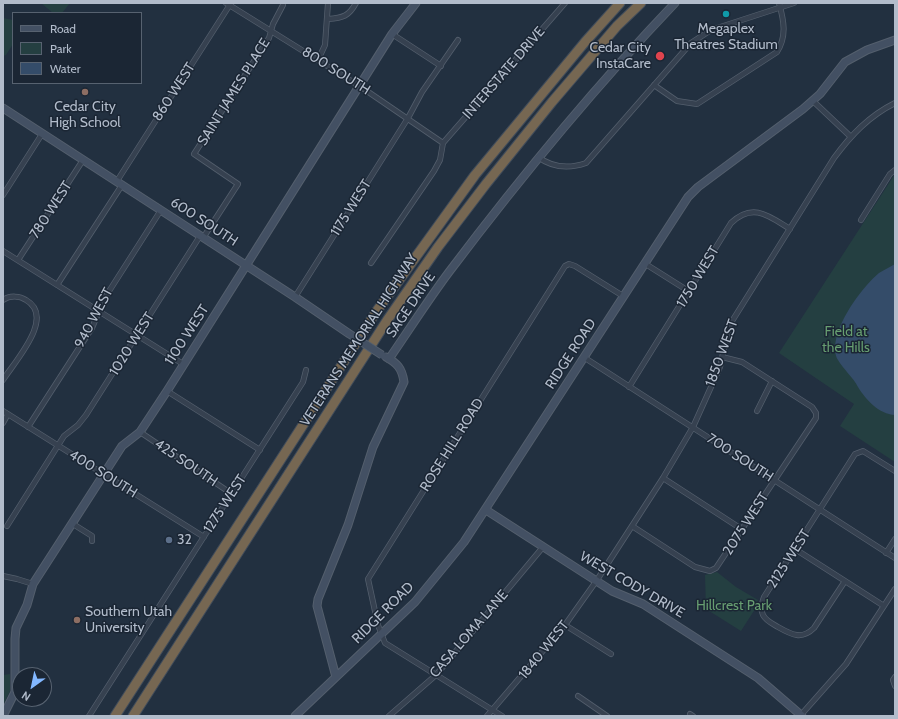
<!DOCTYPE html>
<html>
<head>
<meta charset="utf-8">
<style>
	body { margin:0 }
	#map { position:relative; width:898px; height:719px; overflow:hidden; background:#223040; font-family:Cabin,sans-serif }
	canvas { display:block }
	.frame { position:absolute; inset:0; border:4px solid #b2bccb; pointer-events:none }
	.legend { position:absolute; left:12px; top:12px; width:130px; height:72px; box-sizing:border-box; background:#1b2634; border:1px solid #576270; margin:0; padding:5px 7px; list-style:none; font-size:12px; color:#b2bccb }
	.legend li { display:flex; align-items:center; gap:8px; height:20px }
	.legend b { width:20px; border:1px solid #576270 }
	.north { position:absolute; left:12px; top:667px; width:40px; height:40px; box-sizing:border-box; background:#1b2634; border:1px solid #576270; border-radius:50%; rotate:213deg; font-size:11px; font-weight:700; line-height:16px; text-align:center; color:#b2bccb }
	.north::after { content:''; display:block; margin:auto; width:14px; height:18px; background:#82b7ff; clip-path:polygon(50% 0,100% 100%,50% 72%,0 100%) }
</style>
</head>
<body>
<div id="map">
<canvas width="898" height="719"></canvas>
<div class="frame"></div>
<ul class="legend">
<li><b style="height:5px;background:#435063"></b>Road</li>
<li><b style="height:11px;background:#243f41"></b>Park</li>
<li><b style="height:11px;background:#344c69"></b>Water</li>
</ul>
<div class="north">N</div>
</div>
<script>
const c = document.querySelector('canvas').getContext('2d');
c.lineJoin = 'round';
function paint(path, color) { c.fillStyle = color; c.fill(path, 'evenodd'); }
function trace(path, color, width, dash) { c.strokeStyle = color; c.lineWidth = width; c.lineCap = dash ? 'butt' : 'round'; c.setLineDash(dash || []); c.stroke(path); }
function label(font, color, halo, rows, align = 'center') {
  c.font = font + ' Cabin,sans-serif'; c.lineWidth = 3; c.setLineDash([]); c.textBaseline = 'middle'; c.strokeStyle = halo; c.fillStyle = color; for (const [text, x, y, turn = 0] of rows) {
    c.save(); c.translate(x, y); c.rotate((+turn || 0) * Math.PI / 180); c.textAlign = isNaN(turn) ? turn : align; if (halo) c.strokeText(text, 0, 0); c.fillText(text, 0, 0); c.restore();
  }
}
const green = new Path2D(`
	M 41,3 L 70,3 L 62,13 L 53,13 Z
	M 3,18 L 13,20 L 13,44 L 6,55 L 3,56 Z
	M 895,174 L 895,462 L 840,426 L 854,404 L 779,353 Z
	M 717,572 L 736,587 L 758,600 L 757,606 L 741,631 L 706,609 L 705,575 Z
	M 10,674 L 10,691 L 3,705 L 3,675 Z`);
const water = new Path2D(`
	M 895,264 L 895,415 C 879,414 866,400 858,387 C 853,377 843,369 838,360 C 825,336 861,288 879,273 C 884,270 890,267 895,264 Z`);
const street = new Path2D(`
	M 226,3 L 361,87 L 443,143
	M 328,19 C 343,18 349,16 356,3
	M 392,34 L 441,66
	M 318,60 L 325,45 L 328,3
	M 654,85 L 677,101 L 697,104 L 777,52 C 787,36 784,21 779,3
	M 813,101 L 851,137
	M 443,143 L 565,3
	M 538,157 C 553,168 569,169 586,163 L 691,43 L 711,30 L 794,3
	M 117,181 L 231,3
	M 3,195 L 42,134
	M 861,220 L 890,174 L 895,170
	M 203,238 L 238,184 L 194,154 L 269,38 L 273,24 L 283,5
	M 3,251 L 183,364
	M 18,260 L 83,160
	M 371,263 L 434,171 L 440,160 L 443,143
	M 644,263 L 690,292
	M 57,285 L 122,185
	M 295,297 L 408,118 L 422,92 L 458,40
	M 3,300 C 10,295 20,296 26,300 C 56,317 15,361 3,380
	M 585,358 L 895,558
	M 629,387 L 731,223 C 753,202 769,216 790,229
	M 167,391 L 260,450
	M 3,411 L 204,537
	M 757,411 L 772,381
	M 3,423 L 8,414
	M 28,427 L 92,328 L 97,316 L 97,310 L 161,210
	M 140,432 L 232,494
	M 663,478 L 743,530
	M 73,524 L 92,536 L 92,541
	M 7,526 L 64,436 L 78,425 L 86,415 L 200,236
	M 632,526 L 695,567 L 710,571 L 716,568 L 816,418 L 816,413 L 812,407 L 742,362 L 722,357
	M 795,549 L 884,606
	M 886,553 L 895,539
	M 3,576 L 17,579 L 33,584
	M 845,581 L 814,628 C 802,640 792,635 778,627 C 773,624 766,621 763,615 C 760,609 762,603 764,597 L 855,454 L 863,451 L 895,471
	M 565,625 L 611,654
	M 895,677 L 893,680 L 895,686
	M 578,696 L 607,716
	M 690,714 L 693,716
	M 89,716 L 303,382 L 306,370
	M 389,716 L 436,675 L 543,547
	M 487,716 L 565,625 L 597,580 L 663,478 L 693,427 L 720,367 L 729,326 L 834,158 C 851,135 869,116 895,103
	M 502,716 L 385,643 L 378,625 L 368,579 L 565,266 L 569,264 L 575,266 L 623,296
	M 800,716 L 846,664 L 895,589`);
const secondary = new Path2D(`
	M 3,108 L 295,297 L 348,333
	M 389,359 C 409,330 428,300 449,272 C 520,178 594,88 675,3
	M 486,510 L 612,591 L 643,604 L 758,678 L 802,716
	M 336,677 L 317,606 L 318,599 L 348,525 L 373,447 L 404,382 C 402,368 397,363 386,357
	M 3,716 L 15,692 L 15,639 L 16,628 L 27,605 L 33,584 L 122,446 L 140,432 L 167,391 L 392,34 L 416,3
	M 295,716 L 415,602 L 464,542 L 688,197 L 698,187 L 803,109 L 820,94 L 845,62 L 867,50 L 895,40`);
const highway = new Path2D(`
	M 115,716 L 376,312 L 475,175 L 585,42 L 620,3
	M 133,716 L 388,319 L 438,247 L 486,184 L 552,102 L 617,26 L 641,3`);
const secondaryBridge = new Path2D(`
	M 348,333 L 382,355`);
const markers = [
	[726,14,4,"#0f9aa8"],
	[660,56,5,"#e0444e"],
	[85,92,4,"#8d6e63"],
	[169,540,4,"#5c6f8a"],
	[77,620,4,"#8d6e63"]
];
const poiNames = [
	["Megaplex",726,29],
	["Theatres Stadium",726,45],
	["Cedar City",651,48,"right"],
	["InstaCare",651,64,"right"],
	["Cedar City",85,107],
	["High School",85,123],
	["32",177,540,"left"],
	["Southern Utah",85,612,"left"],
	["University",85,628,"left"]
];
const streetNames = [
	["800 SOUTH",336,71,32],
	["INTERSTATE DRIVE",504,73,-49],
	["860 WEST",174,92,-57],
	["SAINT JAMES PLACE",234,92,-58],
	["1175 WEST",351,208,-58],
	["780 WEST",51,210,-57],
	["600 SOUTH",204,222,33],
	["1750 WEST",698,277,-59],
	["SAGE DRIVE",411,305,-56],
	["940 WEST",94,318,-62],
	["1100 WEST",187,335,-57],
	["VETERANS MEMORIAL HIGHWAY",359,340,-57],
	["1020 WEST",132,344,-58],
	["1850 WEST",722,353,-70],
	["RIDGE ROAD",571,354,-57],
	["ROSE HILL ROAD",452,445,-58],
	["700 SOUTH",740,458,33],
	["425 SOUTH",186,463,34],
	["400 SOUTH",103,474,32],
	["1275 WEST",225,504,-57],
	["2075 WEST",746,524,-57],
	["2125 WEST",789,559,-57],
	["WEST CODY DRIVE",632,585,30],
	["RIDGE ROAD",383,613,-45],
	["CASA LOMA LANE",469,634,-49],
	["1840 WEST",544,650,-51]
];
const parkNames = [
	["Field at",846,332],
	["the Hills",846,348],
	["Hillcrest Park",734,606]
];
paint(green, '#243f41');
paint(water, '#344c69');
trace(street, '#545f6d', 6);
trace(secondary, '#545f6d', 9);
trace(highway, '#414c5a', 11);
trace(street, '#364150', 4.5);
trace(secondary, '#435063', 7);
trace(highway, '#766752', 9);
trace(secondaryBridge, '#545f6d', 9, []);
trace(secondaryBridge, '#435063', 7);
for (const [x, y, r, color] of markers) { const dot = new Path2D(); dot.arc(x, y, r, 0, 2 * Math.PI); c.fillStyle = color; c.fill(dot); trace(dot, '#1b2634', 1.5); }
label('14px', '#b2bccb', '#1b2634', poiNames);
label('14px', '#b2bccb', '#1b2634', streetNames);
label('14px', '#679e71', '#1b2634', parkNames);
</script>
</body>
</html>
